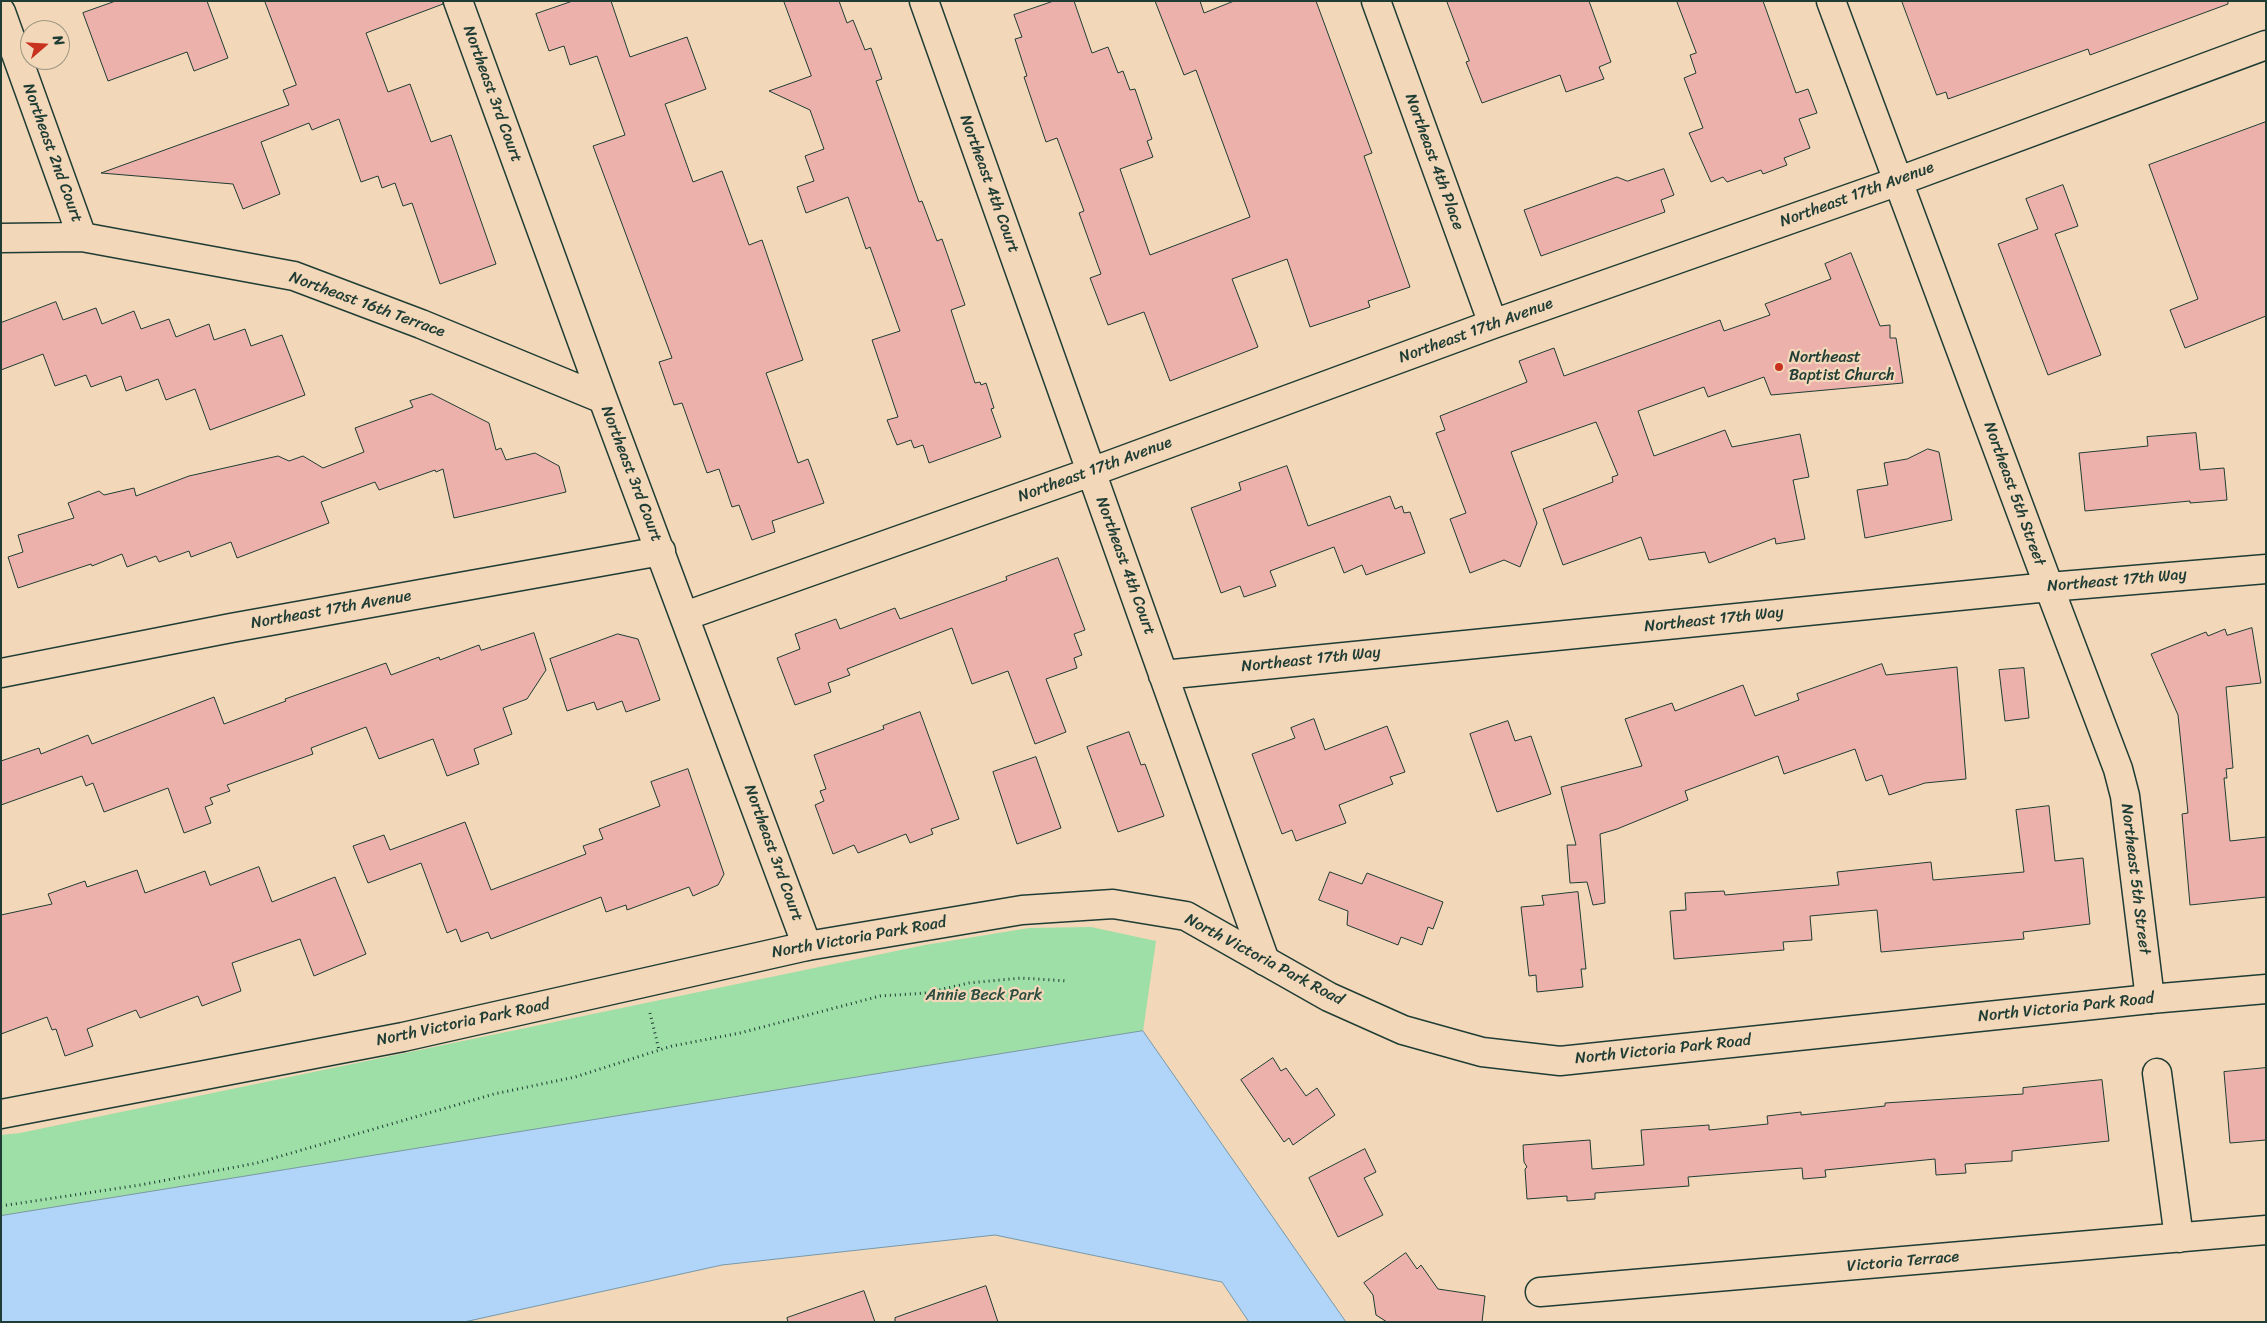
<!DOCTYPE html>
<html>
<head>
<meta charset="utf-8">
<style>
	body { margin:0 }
	#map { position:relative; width:2267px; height:1323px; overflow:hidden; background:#f3d7b9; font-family:Sriracha,sans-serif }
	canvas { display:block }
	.frame { position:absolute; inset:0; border:2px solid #1f3d34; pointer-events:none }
	.north { position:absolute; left:20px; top:20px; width:50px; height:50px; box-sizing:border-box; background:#f3d7b9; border:1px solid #9e9984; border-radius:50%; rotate:71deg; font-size:14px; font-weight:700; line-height:20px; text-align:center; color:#1f3d34 }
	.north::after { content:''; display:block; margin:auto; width:18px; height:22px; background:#c8321e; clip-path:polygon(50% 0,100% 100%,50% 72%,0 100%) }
</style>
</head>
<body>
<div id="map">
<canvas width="2267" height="1323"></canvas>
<div class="frame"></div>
<div class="north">N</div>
</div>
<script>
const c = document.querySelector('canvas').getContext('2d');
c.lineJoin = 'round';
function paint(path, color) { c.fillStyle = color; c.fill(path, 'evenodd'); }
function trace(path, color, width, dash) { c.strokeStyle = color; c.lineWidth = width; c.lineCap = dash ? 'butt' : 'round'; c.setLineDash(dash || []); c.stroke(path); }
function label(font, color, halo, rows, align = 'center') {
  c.font = font + ' Sriracha,sans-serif'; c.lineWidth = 4.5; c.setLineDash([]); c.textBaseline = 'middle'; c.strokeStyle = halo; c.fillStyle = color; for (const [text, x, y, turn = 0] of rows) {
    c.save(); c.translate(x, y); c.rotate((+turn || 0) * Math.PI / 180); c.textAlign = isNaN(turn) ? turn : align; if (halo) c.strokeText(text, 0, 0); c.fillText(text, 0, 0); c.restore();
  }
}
const green = new Path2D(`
	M 1091,927 L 1156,941 L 1143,1031 L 1,1216 L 1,1135 L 20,1133 L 925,945 L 1029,928 Z`);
const water = new Path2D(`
	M 1143,1031 L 1346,1322 L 1249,1322 L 1222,1282 L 995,1235 L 722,1265 L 464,1322 L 1,1322 L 1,1216 Z`);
const building = new Path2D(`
	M 116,1 L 207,1 L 228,58 L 194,71 L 187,52 L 108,81 L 83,13 Z
	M 265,1 L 443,1 L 443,4 L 366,33 L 388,92 L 410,84 L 431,142 L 451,135 L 496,264 L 440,284 L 412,203 L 403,206 L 395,183 L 382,188 L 378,176 L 361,182 L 339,119 L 312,130 L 309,123 L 261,142 L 280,194 L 243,209 L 233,184 L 101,173 L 289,105 L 283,90 L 296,85 Z
	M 573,1 L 611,1 L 630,57 L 687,37 L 706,89 L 665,104 L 693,182 L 722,171 L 749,245 L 762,240 L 803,360 L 766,373 L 798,463 L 808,459 L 824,503 L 772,521 L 775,532 L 752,540 L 739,505 L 732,507 L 719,469 L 707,473 L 682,403 L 674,405 L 659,362 L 672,358 L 593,146 L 625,135 L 597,56 L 570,65 L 564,46 L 549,51 L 536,14 Z
	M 784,1 L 839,1 L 847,23 L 853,20 L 865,50 L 871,48 L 882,79 L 876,81 L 919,202 L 922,201 L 937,241 L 942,239 L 965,305 L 951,310 L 975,383 L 980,382 L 981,385 L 986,383 L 994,408 L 991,409 L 1001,437 L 929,463 L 923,445 L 914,448 L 911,440 L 897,445 L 887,420 L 898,417 L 872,340 L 900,331 L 870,247 L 866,249 L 848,197 L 806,213 L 797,187 L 814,181 L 805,156 L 824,149 L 810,110 L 769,91 L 811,76 Z
	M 1054,1 L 1074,1 L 1092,53 L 1108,47 L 1118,73 L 1123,71 L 1130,90 L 1135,89 L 1152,139 L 1147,141 L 1153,157 L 1120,169 L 1150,255 L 1250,217 L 1196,70 L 1184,75 L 1155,1 L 1200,1 L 1204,13 L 1234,1 L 1316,1 L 1372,153 L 1364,156 L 1410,287 L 1368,301 L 1370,307 L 1310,327 L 1287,259 L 1232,279 L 1258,347 L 1170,381 L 1144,312 L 1108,325 L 1090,278 L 1101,274 L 1079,213 L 1084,211 L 1057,138 L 1046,142 L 1024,77 L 1027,76 L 1015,39 L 1022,37 L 1014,15 Z
	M 1447,1 L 1589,1 L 1611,62 L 1599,67 L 1604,79 L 1566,92 L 1560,75 L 1482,103 L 1466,62 L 1469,61 Z
	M 1677,1 L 1763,1 L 1796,93 L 1808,89 L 1817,113 L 1799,119 L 1810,148 L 1784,158 L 1787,165 L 1763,174 L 1761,170 L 1727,182 L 1723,177 L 1711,182 L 1689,133 L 1703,128 L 1684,78 L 1696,73 L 1690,55 L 1696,53 Z
	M 1902,1 L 2228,1 L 2228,4 L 2090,55 L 2088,49 L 1948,99 L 1946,92 L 1937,95 Z
	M 2266,122 L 2266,316 L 2185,348 L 2170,310 L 2198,299 L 2149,165 Z
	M 1664,169 L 1674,195 L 1661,200 L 1665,212 L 1541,256 L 1524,210 L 1617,177 L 1627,181 Z
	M 2063,185 L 2078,226 L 2055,234 L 2101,355 L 2048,375 L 1998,244 L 2038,229 L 2026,199 Z
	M 1851,253 L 1880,326 L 1890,325 L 1890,338 L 1896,338 L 1903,383 L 1771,395 L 1764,377 L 1708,397 L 1704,387 L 1638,411 L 1654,456 L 1725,430 L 1732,447 L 1800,434 L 1809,477 L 1793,480 L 1805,539 L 1776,544 L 1775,538 L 1709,563 L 1705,552 L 1649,560 L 1641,537 L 1563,565 L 1543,509 L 1613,482 L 1612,477 L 1618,475 L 1596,422 L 1511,452 L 1537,523 L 1520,567 L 1504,560 L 1470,573 L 1450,519 L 1466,513 L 1436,433 L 1445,430 L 1440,416 L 1527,382 L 1519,361 L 1554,348 L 1564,376 L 1720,320 L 1724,331 L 1770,315 L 1765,304 L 1831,279 L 1825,264 Z
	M 56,302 L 63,320 L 96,308 L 102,324 L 134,311 L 141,329 L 169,319 L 176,337 L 209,324 L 214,340 L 245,329 L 251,346 L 282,335 L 305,395 L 210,430 L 195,389 L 166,400 L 158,379 L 126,391 L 121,376 L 91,387 L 86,375 L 55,386 L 43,354 L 1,370 L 1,323 Z
	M 432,394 L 489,423 L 496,450 L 501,448 L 506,460 L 535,453 L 559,466 L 566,492 L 454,518 L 443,469 L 436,472 L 435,470 L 379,490 L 375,482 L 321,502 L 329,523 L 237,558 L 231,542 L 191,557 L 189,551 L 159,562 L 156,556 L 127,567 L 122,554 L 92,566 L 91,564 L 18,588 L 8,557 L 23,552 L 18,535 L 74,518 L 68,503 L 99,491 L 104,495 L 134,488 L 136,496 L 189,476 L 278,456 L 289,461 L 303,456 L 323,468 L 364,452 L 355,428 L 413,407 L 410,401 Z
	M 2196,433 L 2200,470 L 2224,468 L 2227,500 L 2190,503 L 2190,501 L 2085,511 L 2079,453 L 2148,446 L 2147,437 Z
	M 1928,449 L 1939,452 L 1952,520 L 1865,538 L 1857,490 L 1888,485 L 1884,463 L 1907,459 Z
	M 1287,466 L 1308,526 L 1390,496 L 1395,509 L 1402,506 L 1404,513 L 1410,512 L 1425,553 L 1366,575 L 1362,565 L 1344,573 L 1334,547 L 1270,571 L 1276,586 L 1244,597 L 1240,586 L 1221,593 L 1191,508 L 1241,490 L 1239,483 Z
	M 1058,558 L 1085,630 L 1074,634 L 1082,655 L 1074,658 L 1077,668 L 1046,679 L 1066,732 L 1035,744 L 1008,671 L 972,684 L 952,628 L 847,669 L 850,675 L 828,683 L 831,692 L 795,705 L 777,658 L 800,649 L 795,634 L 836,619 L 840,629 L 895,608 L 900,619 L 1007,580 L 1006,577 Z
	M 2252,628 L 2261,683 L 2226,687 L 2233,768 L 2226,769 L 2227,778 L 2224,778 L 2230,841 L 2266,837 L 2266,897 L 2190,905 L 2182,814 L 2188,813 L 2178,715 L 2151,654 L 2206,632 L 2208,636 L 2225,629 L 2227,635 Z
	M 534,633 L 546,670 L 527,699 L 503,708 L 512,734 L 474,749 L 479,764 L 447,776 L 433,739 L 379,759 L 366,727 L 311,748 L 313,754 L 227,785 L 230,791 L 210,798 L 213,804 L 205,807 L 211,823 L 184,833 L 168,788 L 104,812 L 93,783 L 86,786 L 82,776 L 1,805 L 1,761 L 39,748 L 41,754 L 88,735 L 92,744 L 214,697 L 224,724 L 286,701 L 285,699 L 386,663 L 391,675 L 439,657 L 440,660 L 479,645 L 481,650 Z
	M 618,634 L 638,639 L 660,700 L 626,712 L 622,701 L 597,710 L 594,702 L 567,711 L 550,659 Z
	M 1882,664 L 1886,675 L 1957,667 L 1966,779 L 1925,783 L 1889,795 L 1882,775 L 1866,781 L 1855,749 L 1784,774 L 1778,756 L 1685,791 L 1688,800 L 1617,829 L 1600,834 L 1605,903 L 1593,905 L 1587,882 L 1570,883 L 1567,845 L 1576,845 L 1561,787 L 1642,766 L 1625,719 L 1672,703 L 1675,711 L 1743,685 L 1755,716 L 1799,700 L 1797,694 Z
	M 2024,668 L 2029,718 L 2005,721 L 1999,670 Z
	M 920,712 L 959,819 L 931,829 L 933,834 L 910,843 L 906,834 L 858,853 L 854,845 L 833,854 L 815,805 L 824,801 L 820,791 L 826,789 L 814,755 L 884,729 L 883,726 Z
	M 1314,719 L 1325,750 L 1387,726 L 1405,772 L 1390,777 L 1393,784 L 1339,805 L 1346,823 L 1296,841 L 1292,830 L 1282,834 L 1252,754 L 1295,738 L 1291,728 Z
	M 1508,721 L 1515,741 L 1531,736 L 1551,794 L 1497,812 L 1470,734 Z
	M 1129,732 L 1141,765 L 1145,764 L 1164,816 L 1118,832 L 1087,747 Z
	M 1036,757 L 1061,828 L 1017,844 L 993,772 Z
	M 688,769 L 724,874 L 718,885 L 693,896 L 689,887 L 627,910 L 626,905 L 606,912 L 601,897 L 491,939 L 488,932 L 461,942 L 456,929 L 447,933 L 421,863 L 368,883 L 353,846 L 384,835 L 390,850 L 465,822 L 491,890 L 586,854 L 583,846 L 603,839 L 599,829 L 660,806 L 651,782 Z
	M 2049,806 L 2055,861 L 2083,858 L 2090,924 L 2023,932 L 2024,939 L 1881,952 L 1877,910 L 1810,916 L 1812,940 L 1783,942 L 1784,950 L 1674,959 L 1670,911 L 1686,910 L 1685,893 L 1724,891 L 1725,895 L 1839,885 L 1837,872 L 1931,862 L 1933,880 L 2024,872 L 2016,810 Z
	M 259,867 L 272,902 L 335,877 L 366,954 L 314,976 L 300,939 L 232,963 L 241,991 L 202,1006 L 198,996 L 140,1018 L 136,1010 L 87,1029 L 93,1046 L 65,1056 L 56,1029 L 52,1030 L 47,1017 L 1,1034 L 1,915 L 52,904 L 48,894 L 85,881 L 87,887 L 137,870 L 145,893 L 205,871 L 210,885 Z
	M 1330,872 L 1362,884 L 1367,873 L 1443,902 L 1433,929 L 1428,927 L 1422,945 L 1401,937 L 1398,945 L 1347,925 L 1348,911 L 1319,900 Z
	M 1578,892 L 1586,969 L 1581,969 L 1583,987 L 1537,992 L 1536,975 L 1529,976 L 1521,907 L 1544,905 L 1542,896 Z
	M 1273,1058 L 1281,1071 L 1286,1068 L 1306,1096 L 1317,1088 L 1335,1115 L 1293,1145 L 1289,1138 L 1284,1142 L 1241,1080 Z
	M 2266,1068 L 2266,1140 L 2230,1143 L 2224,1072 Z
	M 2102,1080 L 2109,1141 L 2012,1151 L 2012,1161 L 1965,1164 L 1966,1173 L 1936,1175 L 1935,1159 L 1825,1170 L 1826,1177 L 1803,1179 L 1802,1168 L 1688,1177 L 1689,1186 L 1595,1193 L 1595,1199 L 1567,1201 L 1567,1196 L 1527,1199 L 1525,1169 L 1527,1167 L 1524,1162 L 1523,1145 L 1590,1140 L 1592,1169 L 1644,1165 L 1641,1130 L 1709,1125 L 1709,1130 L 1768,1124 L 1767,1116 L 1801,1112 L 1801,1115 L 1885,1106 L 1885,1103 L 2023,1094 L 2023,1088 Z
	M 1365,1149 L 1376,1172 L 1364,1178 L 1383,1215 L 1338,1237 L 1309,1178 Z
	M 1406,1253 L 1417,1269 L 1421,1265 L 1438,1289 L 1485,1296 L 1482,1322 L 1387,1322 L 1376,1315 L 1373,1295 L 1364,1283 Z
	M 986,1286 L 998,1322 L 895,1322 L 895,1318 Z
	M 864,1291 L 875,1322 L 788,1322 L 787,1318 Z`);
const path = new Path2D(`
	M 650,1013 L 659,1050
	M 1,1206 L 140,1185 L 257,1163 L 494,1094 L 575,1077 L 672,1046 L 740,1033 L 880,996 L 926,993 L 969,983 L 1021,978 L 1068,981`);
const minor = new Path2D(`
	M 458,1 L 603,399 L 807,946
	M 924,1 L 1265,961
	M 1376,1 L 1493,324
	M 1831,1 L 2049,587 L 2118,769 L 2125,796 L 2150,999
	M 1,12 L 82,237
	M 1,238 L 82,237 L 294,276 L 421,324 L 603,399
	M 685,616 L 1091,472 L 1493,324 L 1899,181 L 2266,45
	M 1,673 L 231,628 L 661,551
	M 1163,675 L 2049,587 L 2266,569
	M 2157,1073 L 2179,1238
	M 1540,1292 L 2266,1230`);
const tertiary = new Path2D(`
	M 1,1114 L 403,1037 L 807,946 L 1022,910 L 1113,904 L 1186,916 L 1329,997 L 1403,1030 L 1482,1052 L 1560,1061 L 2150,999 L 2266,989`);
const markers = [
	[1779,367,5,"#c8321e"]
];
const streetNames = [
	["Northeast 3rd Court",492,94,70],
	["Northeast 2nd Court",52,153,70],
	["Northeast 4th Place",1434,162,70],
	["Northeast 4th Court",989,184,70],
	["Northeast 17th Avenue",1857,195,-20],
	["Northeast 16th Terrace",367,305,20],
	["Northeast 17th Avenue",1476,331,-20],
	["Northeast 17th Avenue",1095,470,-20],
	["Northeast 3rd Court",631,474,69],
	["Northeast 5th Street",2014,494,70],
	["Northeast 4th Court",1125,566,70],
	["Northeast 17th Way",2117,581,-5],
	["Northeast 17th Avenue",331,610,-10],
	["Northeast 17th Way",1714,620,-6],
	["Northeast 17th Way",1311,660,-6],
	["Northeast 3rd Court",773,853,70],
	["Northeast 5th Street",2135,879,83],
	["North Victoria Park Road",859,938,-10],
	["North Victoria Park Road",1264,960,28],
	["North Victoria Park Road",2066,1008,-6],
	["North Victoria Park Road",463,1023,-12],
	["North Victoria Park Road",1663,1050,-6],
	["Victoria Terrace",1903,1262,-5]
];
const poiNames = [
	["Northeast",1789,358],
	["Baptist Church",1789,376]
];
const parkNames = [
	["Annie Beck Park",984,996]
];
paint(green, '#9edea7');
paint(water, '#b0d5f9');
trace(water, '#7698aa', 1);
paint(building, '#ecb1aa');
trace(building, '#1f3d34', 1);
trace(minor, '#1f3d34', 31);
trace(tertiary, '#1f3d34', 31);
trace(path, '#1f3d34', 3, [1, 4]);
trace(minor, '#f3d7b9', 28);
trace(tertiary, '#f3d7b9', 28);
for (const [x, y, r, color] of markers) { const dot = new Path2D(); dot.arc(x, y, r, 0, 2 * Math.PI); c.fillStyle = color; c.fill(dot); trace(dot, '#f3d7b9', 2); }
label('16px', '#1f3d34', '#f3d7b9', streetNames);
label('16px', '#1f3d34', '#f3d7b9', poiNames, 'left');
label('16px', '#2c4d40', '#f3d7b9', parkNames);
</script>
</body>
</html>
